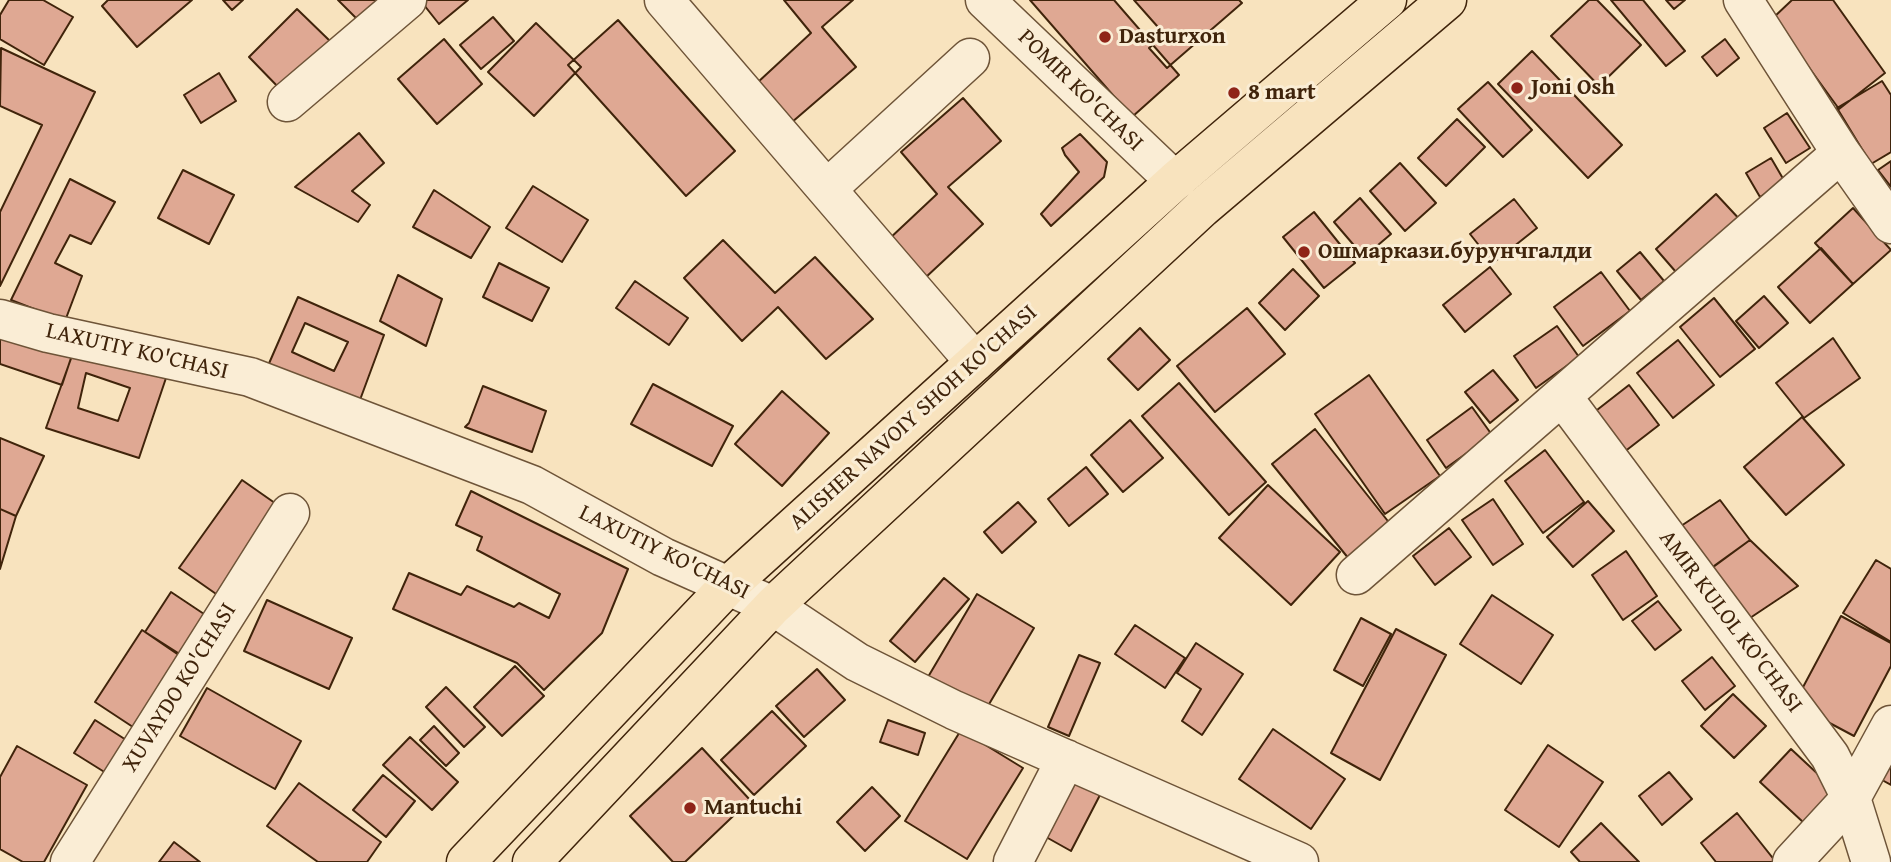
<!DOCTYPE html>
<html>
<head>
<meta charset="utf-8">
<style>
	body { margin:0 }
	canvas { display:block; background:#f8e3be }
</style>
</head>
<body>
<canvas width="1891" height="862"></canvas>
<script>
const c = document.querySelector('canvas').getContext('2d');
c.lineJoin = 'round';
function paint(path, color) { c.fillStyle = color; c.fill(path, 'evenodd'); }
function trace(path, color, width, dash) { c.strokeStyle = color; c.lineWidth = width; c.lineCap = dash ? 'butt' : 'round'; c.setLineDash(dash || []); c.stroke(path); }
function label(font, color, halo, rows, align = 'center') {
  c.font = font + ' "Gentium Book Plus",serif'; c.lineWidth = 6; c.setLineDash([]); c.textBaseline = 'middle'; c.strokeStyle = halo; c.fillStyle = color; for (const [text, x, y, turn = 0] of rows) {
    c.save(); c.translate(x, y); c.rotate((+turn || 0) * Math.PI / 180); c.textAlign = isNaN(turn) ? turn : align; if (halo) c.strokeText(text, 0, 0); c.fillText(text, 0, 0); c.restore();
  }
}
const building = new Path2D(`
	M 9,0 L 43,0 L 73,17 L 44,65 L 0,39 L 0,15 Z
	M 108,0 L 192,0 L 137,47 L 102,6 Z
	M 223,0 L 243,0 L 232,10 Z
	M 338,0 L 390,0 L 364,26 Z
	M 420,0 L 468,0 L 439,24 Z
	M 784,0 L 853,0 L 822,27 L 856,67 L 791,123 L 757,83 L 811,33 Z
	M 1030,0 L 1114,0 L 1179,75 L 1132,117 Z
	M 1134,0 L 1239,0 L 1242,3 L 1167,68 L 1149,48 L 1165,35 Z
	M 1589,0 L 1597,0 L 1641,45 L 1599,86 L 1551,36 Z
	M 1611,0 L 1643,0 L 1685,51 L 1666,66 Z
	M 1666,0 L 1685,0 L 1674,9 Z
	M 1792,0 L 1833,0 L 1885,73 L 1839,109 L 1773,18 Z
	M 297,9 L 331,42 L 282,91 L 249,57 Z
	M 493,17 L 514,41 L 481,69 L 460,45 Z
	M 618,20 L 735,151 L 686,196 L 568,65 Z
	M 536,23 L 581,67 L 534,116 L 488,72 Z
	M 444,39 L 482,84 L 437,124 L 398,79 Z
	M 1725,39 L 1739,58 L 1717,76 L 1702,57 Z
	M 1,48 L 95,92 L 0,286 L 0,212 L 42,125 L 0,106 Z
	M 1532,51 L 1622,145 L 1588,178 L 1498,84 Z
	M 219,73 L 236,101 L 201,123 L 184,95 Z
	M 1882,81 L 1891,95 L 1891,152 L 1871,164 L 1837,108 Z
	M 1488,82 L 1532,130 L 1503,157 L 1458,109 Z
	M 963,98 L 1001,141 L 948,187 L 983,224 L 925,278 L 888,240 L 937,194 L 901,152 Z
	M 1787,113 L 1810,148 L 1786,163 L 1764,128 Z
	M 1457,119 L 1485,147 L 1446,186 L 1418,158 Z
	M 359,133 L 384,163 L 352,191 L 370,205 L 358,222 L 295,187 Z
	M 1080,134 L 1107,162 L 1104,177 L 1051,226 L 1041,214 L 1079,172 L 1065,155 L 1062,148 Z
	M 1771,158 L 1785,182 L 1760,197 L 1746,173 Z
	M 1891,161 L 1891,187 L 1878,170 Z
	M 1400,163 L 1436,203 L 1405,231 L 1370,191 Z
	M 183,170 L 234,195 L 209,244 L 158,218 Z
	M 70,179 L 115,202 L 91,244 L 70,235 L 55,263 L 82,276 L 65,321 L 11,300 Z
	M 533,186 L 588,220 L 562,262 L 506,228 Z
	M 434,190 L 490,227 L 471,258 L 413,227 Z
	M 1716,194 L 1743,223 L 1682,279 L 1656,249 Z
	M 1360,198 L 1391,234 L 1364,257 L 1334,222 Z
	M 1514,199 L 1537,228 L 1493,263 L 1470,234 Z
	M 1853,208 L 1891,250 L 1853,284 L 1815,243 Z
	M 1314,212 L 1355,263 L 1324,288 L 1283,237 Z
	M 723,240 L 775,293 L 815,257 L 873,319 L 826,359 L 778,307 L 742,341 L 684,278 Z
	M 1821,248 L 1853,284 L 1810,323 L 1778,287 Z
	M 1640,252 L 1664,281 L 1641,300 L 1617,271 Z
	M 499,263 L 549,288 L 532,321 L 483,297 Z
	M 1490,267 L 1511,294 L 1465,332 L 1443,305 Z
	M 1293,269 L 1319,296 L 1285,330 L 1259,303 Z
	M 1601,272 L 1630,311 L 1583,346 L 1554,307 Z
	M 398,275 L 442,299 L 426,346 L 380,321 Z
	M 635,281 L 688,318 L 669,345 L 616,308 Z
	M 1764,296 L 1788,323 L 1759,348 L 1736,321 Z
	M 298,297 L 384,335 L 357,408 L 267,368 ZM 305,323 L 348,342 L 334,371 L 292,352 Z
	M 1714,298 L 1755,349 L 1720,377 L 1680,327 Z
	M 1247,308 L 1285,354 L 1215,412 L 1177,366 Z
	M 1557,326 L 1579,357 L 1536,388 L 1514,356 Z
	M 1140,328 L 1170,360 L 1138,390 L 1108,359 Z
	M 0,335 L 72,355 L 62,385 L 0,364 Z
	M 1833,338 L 1860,378 L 1804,418 L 1776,383 Z
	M 1678,340 L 1714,385 L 1673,418 L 1637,373 Z
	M 73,353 L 166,378 L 139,458 L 46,428 ZM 86,373 L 130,388 L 118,421 L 78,408 Z
	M 1493,370 L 1518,400 L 1490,423 L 1465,392 Z
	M 1369,375 L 1440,476 L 1385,514 L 1315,414 Z
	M 1179,383 L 1266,482 L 1229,515 L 1142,416 Z
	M 653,384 L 733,426 L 712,466 L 631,424 Z
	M 1629,385 L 1659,425 L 1619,456 L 1588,417 Z
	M 483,386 L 546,411 L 532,452 L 465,427 L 469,423 Z
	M 782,391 L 829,433 L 782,486 L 735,444 Z
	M 1472,407 L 1492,435 L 1446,468 L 1427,440 Z
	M 1802,417 L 1844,465 L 1786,515 L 1744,467 Z
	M 1130,420 L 1163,458 L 1123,492 L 1091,455 Z
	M 1315,429 L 1391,525 L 1349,559 L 1272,464 Z
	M 0,438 L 44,456 L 16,516 L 0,509 Z
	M 1545,450 L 1584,502 L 1543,533 L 1505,481 Z
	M 1086,467 L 1108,494 L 1069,526 L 1048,499 Z
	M 242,480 L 282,508 L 219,596 L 179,568 Z
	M 1268,485 L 1340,552 L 1291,605 L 1219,538 Z
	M 471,491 L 628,569 L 602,633 L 544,690 L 517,663 L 393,609 L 409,573 L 461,595 L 467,586 L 514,607 L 519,603 L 549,618 L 560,594 L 477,550 L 482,537 L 456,525 Z
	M 1493,499 L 1523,544 L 1493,565 L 1462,520 Z
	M 1720,500 L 1750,540 L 1707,571 L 1678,528 Z
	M 1588,501 L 1614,531 L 1573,567 L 1547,537 Z
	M 1018,502 L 1036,522 L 1002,553 L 984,532 Z
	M 0,509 L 16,516 L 0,569 Z
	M 1449,528 L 1471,557 L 1435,585 L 1413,556 Z
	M 1750,540 L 1798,586 L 1744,622 L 1701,576 Z
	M 1626,551 L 1657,596 L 1623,620 L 1592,575 Z
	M 1876,560 L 1891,569 L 1891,642 L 1843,613 Z
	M 944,578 L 969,599 L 915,662 L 890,641 Z
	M 171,592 L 216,622 L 189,662 L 145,632 Z
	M 977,594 L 1034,628 L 985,711 L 928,677 Z
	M 1492,595 L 1553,635 L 1521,684 L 1460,644 Z
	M 267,600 L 352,638 L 329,689 L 244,651 Z
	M 1658,601 L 1681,630 L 1655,650 L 1632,621 Z
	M 1841,616 L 1891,643 L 1891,666 L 1854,736 L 1794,704 Z
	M 1361,618 L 1391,634 L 1363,686 L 1334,670 Z
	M 1135,625 L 1185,658 L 1165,688 L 1115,654 Z
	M 1396,629 L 1446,655 L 1380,780 L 1331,753 Z
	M 142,630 L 189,660 L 142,733 L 95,702 Z
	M 1196,643 L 1243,674 L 1202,735 L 1182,721 L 1201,689 L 1177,673 Z
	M 1079,655 L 1100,663 L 1069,736 L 1048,727 Z
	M 1712,657 L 1735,686 L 1705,710 L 1682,681 Z
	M 515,666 L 544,696 L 502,736 L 474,707 Z
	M 817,669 L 845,700 L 804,737 L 776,706 Z
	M 446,687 L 485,727 L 464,747 L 426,707 Z
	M 207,688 L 301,741 L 275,789 L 180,736 Z
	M 1733,694 L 1766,726 L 1734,758 L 1701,726 Z
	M 772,711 L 806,746 L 754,795 L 721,760 Z
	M 95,720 L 134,745 L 114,778 L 74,753 Z
	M 888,720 L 925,733 L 918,755 L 880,742 Z
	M 434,726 L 459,753 L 446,766 L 420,740 Z
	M 1273,729 L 1345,779 L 1311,829 L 1239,779 Z
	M 961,730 L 1023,768 L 967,859 L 905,821 Z
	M 410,737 L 458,782 L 432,810 L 383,765 Z
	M 1548,745 L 1603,782 L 1559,847 L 1505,810 Z
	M 17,746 L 87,785 L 44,862 L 23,862 L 0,849 L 0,777 Z
	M 702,748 L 750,800 L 685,862 L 673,862 L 630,816 Z
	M 1791,749 L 1835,790 L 1804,823 L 1760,782 Z
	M 1891,764 L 1891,785 L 1882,780 Z
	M 1669,772 L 1692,799 L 1662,825 L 1639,796 Z
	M 383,775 L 415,801 L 386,837 L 353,810 Z
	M 1075,781 L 1100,795 L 1071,851 L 1046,837 Z
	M 299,783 L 381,842 L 367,862 L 318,862 L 267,826 Z
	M 872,787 L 900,816 L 865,851 L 837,822 Z
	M 1737,813 L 1776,862 L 1716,862 L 1701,843 Z
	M 1601,823 L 1639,862 L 1580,862 L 1571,852 Z
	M 174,842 L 200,862 L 159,862 Z`);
const minor = new Path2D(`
	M 664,0 L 975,362
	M 985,0 L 1175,181
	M 1743,0 L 1841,153 L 1891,224
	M 287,102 L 407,0
	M 827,189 L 970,58
	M 0,319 L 48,333 L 250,377 L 532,485 L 663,557 L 773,606 L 857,662 L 954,710 L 1299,862
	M 1562,396 L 1830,756 L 1851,798 L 1871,862
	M 1356,575 L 1841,153
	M 70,862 L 290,513
	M 1013,862 L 1066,759
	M 1792,862 L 1851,798 L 1891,725`);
const major = new Path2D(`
	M 466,862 L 728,586 L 1175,181 L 1387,0
	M 532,862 L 773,606 L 1202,208 L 1447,0`);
const markers = [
	[1105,37,7,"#8f2418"],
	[1517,88,7,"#8f2418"],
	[1234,93,7,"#8f2418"],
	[1304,252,7,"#8f2418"],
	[690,808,7,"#8f2418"]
];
const poiNames = [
	["Dasturxon",1119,37],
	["Joni Osh",1531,88],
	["8 mart",1248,93],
	["Ошмаркази.бурунчгалди",1318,252],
	["Mantuchi",704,808]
];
const streetNames = [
	["POMIR KO'CHASI",1080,91,44],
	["LAXUTIY KO'CHASI",137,352,13],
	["ALISHER NAVOIY SHOH KO'CHASI",914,418,-42],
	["LAXUTIY KO'CHASI",664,553,26],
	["AMIR KULOL KO'CHASI",1730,622,53],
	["XUVAYDO KO'CHASI",180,688,-58]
];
paint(building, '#dfa893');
trace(building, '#40240b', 2);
trace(minor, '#6e5438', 41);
trace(major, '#40240b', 41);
trace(minor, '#faedd5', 38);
trace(major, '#f8e3be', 38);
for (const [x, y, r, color] of markers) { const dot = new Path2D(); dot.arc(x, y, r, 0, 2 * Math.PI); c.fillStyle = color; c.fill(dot); trace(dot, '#faedd5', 2.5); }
label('bold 23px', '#40240b', '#faedd5', poiNames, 'left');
label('23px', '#40240b', '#faedd5', streetNames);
</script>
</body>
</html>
